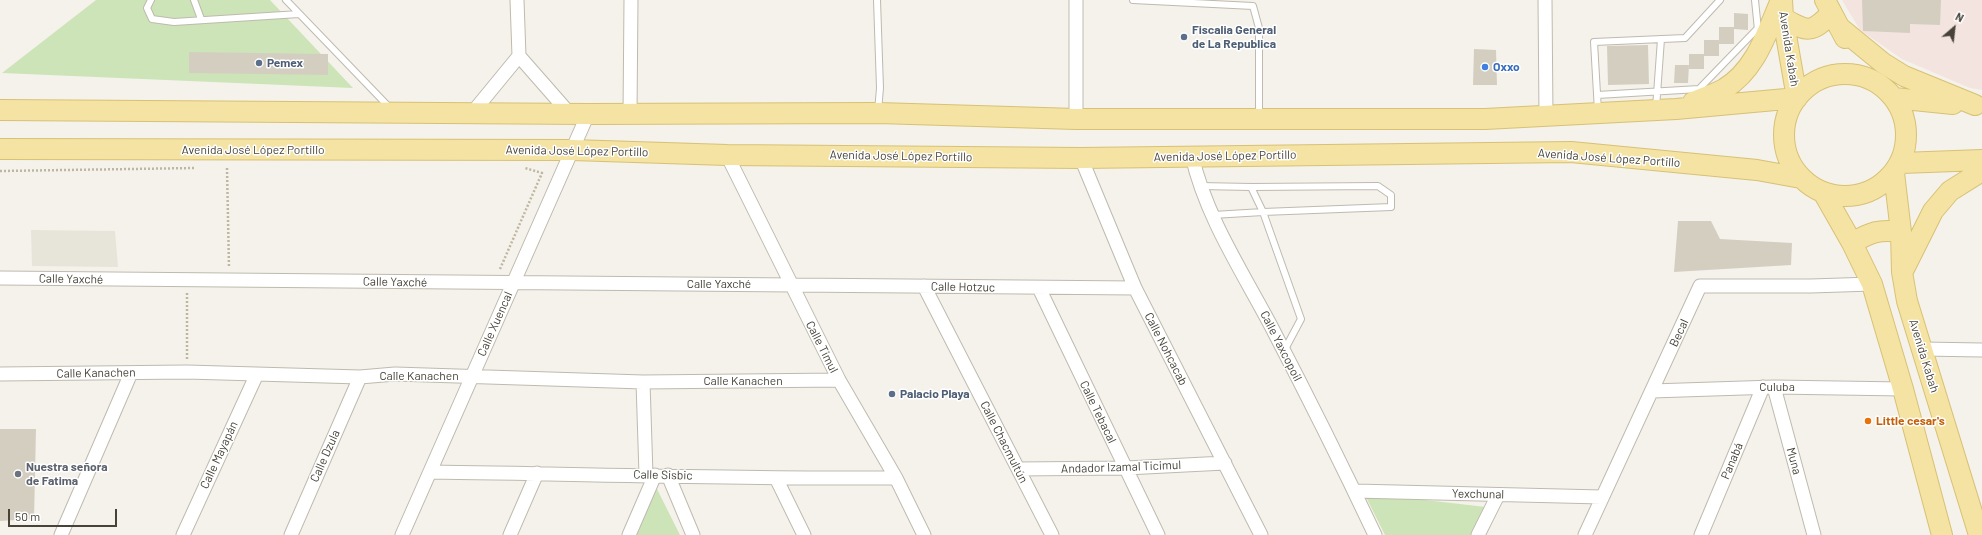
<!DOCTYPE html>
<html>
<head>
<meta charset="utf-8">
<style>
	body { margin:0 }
	#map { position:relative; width:1982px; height:535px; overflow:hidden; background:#f4f2eb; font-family:Barlow,sans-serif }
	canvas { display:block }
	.north { position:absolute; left:1934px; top:8px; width:40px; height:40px; -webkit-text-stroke:3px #fff; paint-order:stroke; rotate:28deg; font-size:11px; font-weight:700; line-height:16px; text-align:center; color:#474339 }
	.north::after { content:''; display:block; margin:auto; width:14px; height:18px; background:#474339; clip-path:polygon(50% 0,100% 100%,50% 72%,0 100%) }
	.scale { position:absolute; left:8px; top:509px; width:109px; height:18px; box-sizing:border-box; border:2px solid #474339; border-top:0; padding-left:5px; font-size:12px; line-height:14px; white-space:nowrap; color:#474339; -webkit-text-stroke:3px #fff; paint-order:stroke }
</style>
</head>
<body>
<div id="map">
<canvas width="1982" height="535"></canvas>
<div class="north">N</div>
<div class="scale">50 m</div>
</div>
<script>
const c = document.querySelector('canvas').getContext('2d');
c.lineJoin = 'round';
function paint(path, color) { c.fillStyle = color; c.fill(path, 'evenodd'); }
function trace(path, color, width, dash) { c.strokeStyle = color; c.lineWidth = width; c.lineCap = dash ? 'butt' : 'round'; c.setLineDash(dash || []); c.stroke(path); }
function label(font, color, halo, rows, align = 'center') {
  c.font = font + ' Barlow,sans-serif'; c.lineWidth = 3; c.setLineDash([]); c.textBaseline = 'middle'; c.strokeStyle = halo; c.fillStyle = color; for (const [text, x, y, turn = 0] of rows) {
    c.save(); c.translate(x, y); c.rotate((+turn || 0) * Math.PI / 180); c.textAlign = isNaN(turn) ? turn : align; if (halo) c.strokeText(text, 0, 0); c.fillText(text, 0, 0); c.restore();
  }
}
const residential = new Path2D(`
	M 31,230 L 115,231 L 118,267 L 32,266 Z`);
const medical = new Path2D(`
	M 1842,0 L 1982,0 L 1982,90 L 1970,88 L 1902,59 L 1860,30 Z`);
const green = new Path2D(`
	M 96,0 L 270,0 L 353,88 L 2,73 Z
	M 655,485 L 680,535 L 634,535 Z
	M 1364,493 L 1486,507 L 1472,535 L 1385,535 Z`);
const building = new Path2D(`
	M 1862,0 L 1941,0 L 1940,25 L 1910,24 L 1910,33 L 1863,31 Z
	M 1734,13 L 1748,14 L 1748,30 L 1734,29 L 1734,44 L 1719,44 L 1719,56 L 1704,56 L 1704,69 L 1689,69 L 1689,54 L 1704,54 L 1704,40 L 1719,40 L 1719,27 L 1734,27 Z
	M 1648,45 L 1649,84 L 1608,85 L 1607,46 Z
	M 1474,49 L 1496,50 L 1497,85 L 1473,85 Z
	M 189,52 L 328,54 L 328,75 L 189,73 Z
	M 1675,65 L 1689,65 L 1688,83 L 1674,83 Z
	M 1678,221 L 1711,221 L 1720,239 L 1792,243 L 1791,265 L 1674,272 Z
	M 0,429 L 36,429 L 34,519 L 0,521 Z`);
const path = new Path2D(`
	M 227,168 L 229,268
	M 0,171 L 196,168
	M 500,269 L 542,173 L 525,168
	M 187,293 L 187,360`);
const lane = new Path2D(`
	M 151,0 L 147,8 L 152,19 L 174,22 L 299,14
	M 194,0 L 201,19
	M 286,0 L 390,108
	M 877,0 L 880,88 L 878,111
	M 1133,0 L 1253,6 L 1259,28 L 1259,116
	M 1755,0 L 1758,30
	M 1597,95 L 1699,89 L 1758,28
	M 1656,108 L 1661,39
	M 1598,111 L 1594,42 L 1685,38 L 1720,0
	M 1200,186 L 1251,187 L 1378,186 L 1391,195 L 1391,207 L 1263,212 L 1251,187
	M 1213,215 L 1263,212 L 1301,319 L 1284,351`);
const street = new Path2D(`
	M 517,0 L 519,56 L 569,113
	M 1076,0 L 1076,119
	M 1545,0 L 1546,116
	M 473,112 L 519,56
	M 630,114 L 631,0
	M 727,155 L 839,380 L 896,478 L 924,535
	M 1192,156 C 1206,217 1242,271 1271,326 C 1307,395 1342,465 1375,535
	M 1081,158 L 1135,288 L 1261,535
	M 0,278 L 1135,288
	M 924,286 L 1052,535
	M 1039,288 L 1158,535
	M 1922,349 L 1982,350
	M 0,374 L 187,372 L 360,377 L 395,374 L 643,382 L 839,380
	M 643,382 L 646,475
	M 1774,387 L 1814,535
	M 1652,391 L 1774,387 L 1903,389
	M 1018,469 L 1126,468 L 1225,463
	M 430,472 C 585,474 740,479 896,478
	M 668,475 L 693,535
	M 776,478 L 804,535
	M 1355,491 L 1602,497
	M 61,535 L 131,373
	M 183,535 L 256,376
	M 291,535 L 360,377
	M 402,535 L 588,114
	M 510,535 L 537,473
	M 629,535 L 655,475
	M 1478,535 L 1498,495
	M 1585,535 L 1700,286 L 1811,286 L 1872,284
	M 1701,535 L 1763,387`);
const primary = new Path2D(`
	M 1782,0 L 1783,18 L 1797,98
	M 1825,0 L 1845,38
	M 1783,18 C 1807,32 1812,34 1831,13
	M 1839,27 L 1883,63 L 1904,76 L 1975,105
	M1784 135a61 61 0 1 1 122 0a61 61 0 1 1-122 0Z
	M 1894,98 L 1953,104
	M 1693,102 C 1703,98 1715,94 1724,89 C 1756,70 1767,32 1781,0
	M 0,110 L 588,114 L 878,113 L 1076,119 L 1485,119 L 1676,109 L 1797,98
	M 0,149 L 572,150 L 727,155 L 1081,158 L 1571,152 L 1757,170 L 1801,178
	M 1901,163 L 1982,160
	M 1894,173 L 1901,232 L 1902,272 L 1907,301 L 1979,535
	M 1823,192 L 1852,243 L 1872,284 L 1903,389 L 1942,535
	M 1852,243 C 1871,232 1879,229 1901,232
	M 1904,269 L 1933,211 L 1950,191 L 1982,171`);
const markers = [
	[1184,37,4,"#5c6f8a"],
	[259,63,4,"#5c6f8a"],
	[1485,67,4,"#3f7fe0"],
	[892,394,4,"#5c6f8a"],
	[1868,421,4,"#e8710a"],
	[18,474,4,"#6b7280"]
];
const serviceNames = [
	["Fiscalia General",1192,30],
	["de La Republica",1192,44],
	["Pemex",267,63],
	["Palacio Playa",900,394]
];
const streetNames = [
	["Avenida Kabah",1789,49,81],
	["Avenida José López Portillo",253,150],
	["Avenida José López Portillo",577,151,1],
	["Avenida José López Portillo",901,156,1],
	["Avenida José López Portillo",1225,156,-1],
	["Avenida José López Portillo",1609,158,4],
	["Calle Yaxché",71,279,1],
	["Calle Yaxché",395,282,1],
	["Calle Yaxché",719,284],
	["Calle Hotzuc",963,287,1],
	["Calle Xuencal",495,324,-66],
	["Becal",1679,333,-65],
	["Calle Yaxcopoil",1281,346,63],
	["Calle Timul",822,347,63],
	["Calle Nohcacab",1166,349,63],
	["Avenida Kabah",1924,356,73],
	["Calle Kanachen",96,373,-1],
	["Calle Kanachen",419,376],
	["Calle Kanachen",743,381],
	["Culuba",1777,387],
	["Calle Tebacal",1098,412,64],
	["Calle Chacmultún",1004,442,63],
	["Calle Mayapán",219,455,-65],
	["Calle Dzula",325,456,-66],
	["Panabá",1732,461,-67],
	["Muna",1794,461,75],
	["Andador Izamal Ticimul",1121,467,-2],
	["Calle Sisbic",663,475,1],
	["Yexchunal",1478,494,1]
];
const shopNames = [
	["Oxxo",1493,67]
];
const foodNames = [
	["Little cesar's",1876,421]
];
const worshipNames = [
	["Nuestra señora",26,467],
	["de Fatima",26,481]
];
paint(residential, '#e7e4da');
paint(medical, '#f3e4e0');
paint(green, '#cde4b8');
paint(building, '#d4cec1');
trace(lane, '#bfbaae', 8);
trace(street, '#bfbaae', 15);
trace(primary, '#d8c174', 22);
trace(path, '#bfb6a1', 2.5, [2, 2]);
trace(lane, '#fff', 6);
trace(street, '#fff', 13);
trace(primary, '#f4e3a3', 20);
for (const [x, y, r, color] of markers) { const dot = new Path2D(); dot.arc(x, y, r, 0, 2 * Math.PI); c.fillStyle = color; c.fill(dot); trace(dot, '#fff', 1.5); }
label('bold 12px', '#4e5e75', '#fff', serviceNames, 'left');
label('12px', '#474339', '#fff', streetNames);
label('bold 12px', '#366cbe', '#fff', shopNames, 'left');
label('bold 12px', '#c56008', '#fff', foodNames, 'left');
label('bold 12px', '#5b616d', '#fff', worshipNames, 'left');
</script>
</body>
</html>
